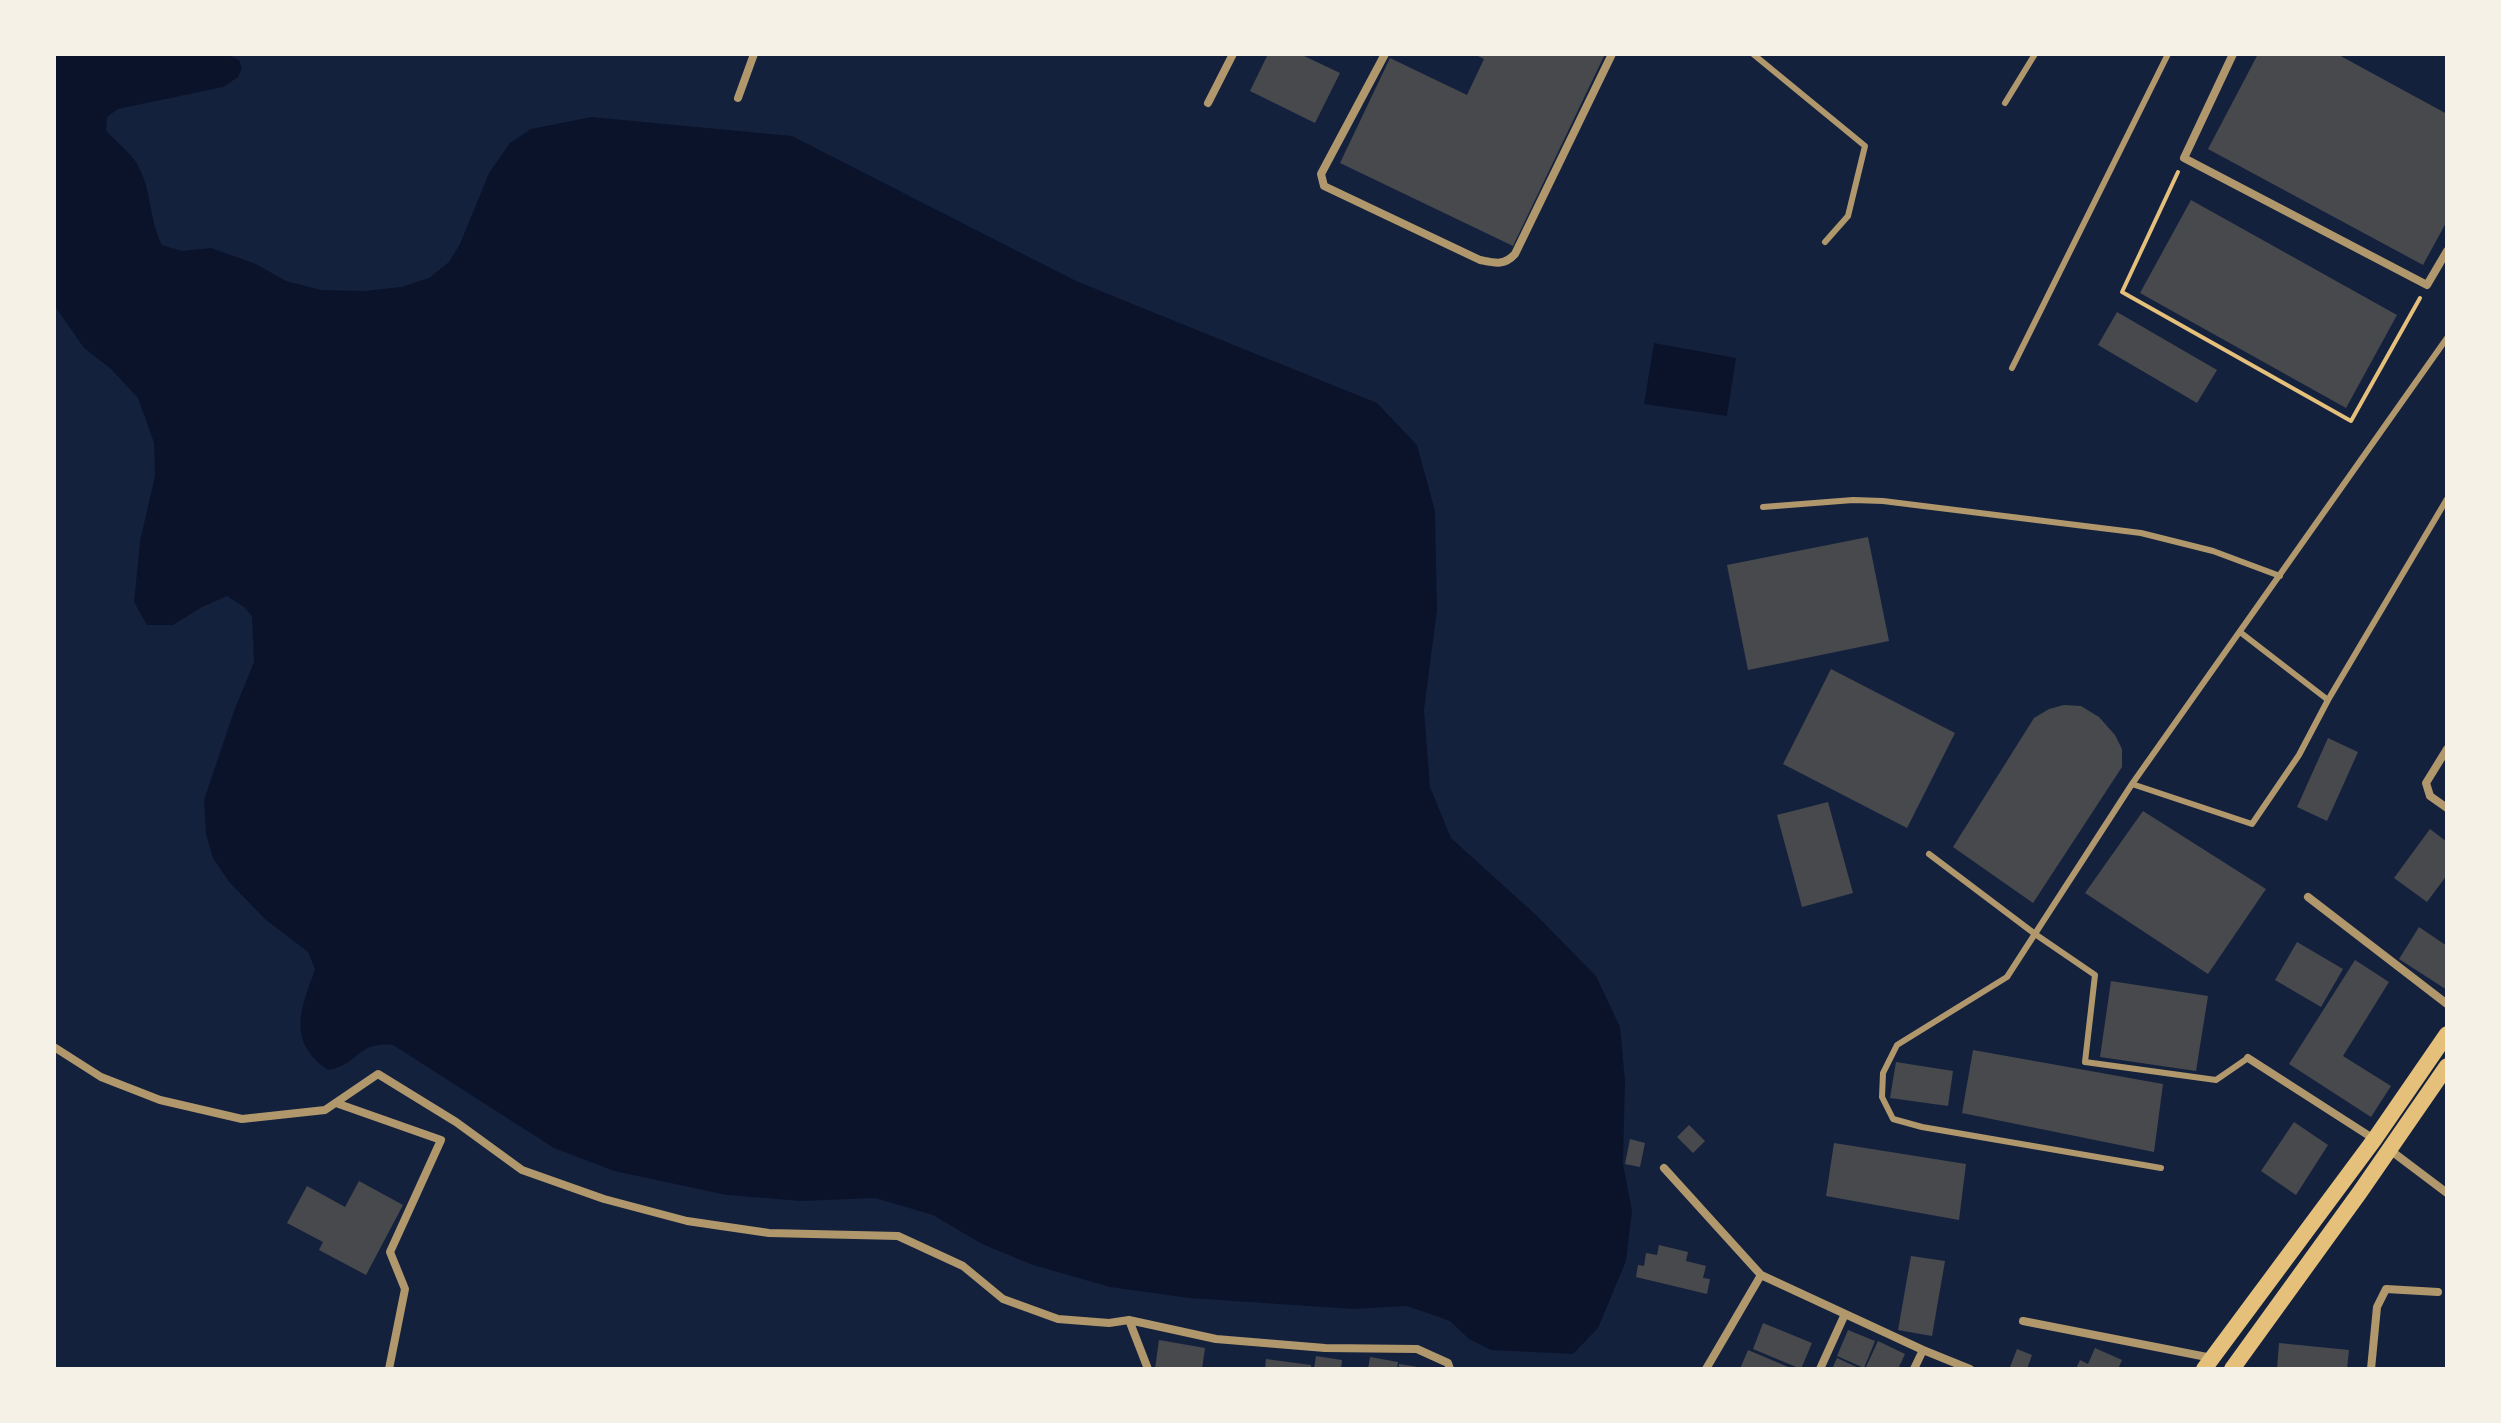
<!DOCTYPE html>
<html>
<head>
<meta charset="utf-8">
<style>
	body { margin:0 }
	#map { position:relative; width:2501px; height:1423px; overflow:hidden; background:#14213d; font-family:"PT Sans",sans-serif }
	canvas { display:block }
	.frame { position:absolute; inset:0; border:56px solid #f6f1e7; pointer-events:none }
</style>
</head>
<body>
<div id="map">
<canvas width="2501" height="1423"></canvas>
<div class="frame"></div>
</div>
<script>
const c = document.querySelector('canvas').getContext('2d');
c.lineJoin = 'round';
function paint(path, color) { c.fillStyle = color; c.fill(path, 'evenodd'); }
function trace(path, color, width, dash) { c.strokeStyle = color; c.lineWidth = width; c.lineCap = dash ? 'butt' : 'round'; c.setLineDash(dash || []); c.stroke(path); }
const water = new Path2D(`
	M 54,54 L 226,54 L 239,60 L 242,68 L 238,77 L 223,87 L 118,109 L 107,117 L 106,130 C 115,142 130,151 137,164 C 152,189 149,220 162,245 L 182,251 L 211,248 L 256,264 L 286,281 L 321,290 L 364,291 L 401,287 L 429,278 L 449,262 L 460,244 L 489,173 L 510,143 L 531,129 L 591,117 L 792,136 L 1076,281 L 1377,403 L 1417,445 L 1435,511 L 1437,610 L 1424,710 L 1430,787 L 1451,838 L 1536,915 L 1596,976 L 1620,1027 L 1625,1080 L 1623,1164 L 1632,1211 L 1626,1261 L 1598,1328 L 1573,1354 L 1491,1350 L 1469,1339 L 1450,1321 L 1407,1306 L 1353,1309 L 1189,1298 L 1110,1287 L 1033,1265 L 982,1244 L 933,1215 L 875,1198 L 801,1201 L 727,1195 L 614,1171 L 554,1148 L 393,1045 C 357,1041 359,1065 328,1070 C 286,1041 301,1009 315,969 L 308,952 L 265,919 L 230,883 L 213,858 L 206,834 L 204,800 L 234,711 L 254,662 L 252,616 L 244,607 L 227,596 L 202,607 L 173,625 L 147,625 L 134,602 L 140,541 L 155,476 L 154,443 L 138,398 L 111,369 L 84,348 L 54,305 Z
	M 1654,343 L 1736,358 L 1727,416 L 1644,404 Z`);
const building = new Path2D(`
	M 1268,54 L 1300,54 L 1340,73 L 1315,123 L 1250,91 Z
	M 1474,54 L 1605,54 L 1513,246 L 1340,163 L 1390,58 L 1467,95 L 1484,59 Z
	M 2258,54 L 2337,54 L 2447,114 L 2447,221 L 2423,265 L 2208,149 Z
	M 2191,200 L 2397,315 L 2346,408 L 2140,293 Z
	M 2117,312 L 2217,370 L 2197,403 L 2098,345 Z
	M 1868,537 L 1889,641 L 1748,670 L 1727,565 Z
	M 1831,669 L 1955,733 L 1907,828 L 1783,764 Z
	M 2064,705 L 2081,706 L 2099,717 L 2115,735 L 2122,749 L 2122,767 L 2033,903 L 1953,847 L 2034,718 L 2049,709 Z
	M 2328,738 L 2358,752 L 2327,821 L 2297,807 Z
	M 1828,802 L 1853,893 L 1802,907 L 1777,815 Z
	M 2143,811 L 2266,889 L 2208,974 L 2085,893 Z
	M 2430,829 L 2447,842 L 2447,875 L 2427,902 L 2394,878 Z
	M 2419,927 L 2447,946 L 2447,990 L 2399,959 Z
	M 2297,942 L 2343,969 L 2321,1007 L 2275,980 Z
	M 2355,960 L 2389,982 L 2343,1056 L 2391,1086 L 2371,1117 L 2289,1064 Z
	M 2111,981 L 2208,996 L 2196,1071 L 2100,1057 Z
	M 1973,1050 L 2163,1084 L 2154,1152 L 1962,1113 Z
	M 1896,1062 L 1953,1071 L 1948,1106 L 1890,1098 Z
	M 2294,1122 L 2328,1145 L 2296,1195 L 2261,1171 Z
	M 1689,1125 L 1705,1141 L 1693,1153 L 1677,1137 Z
	M 1630,1139 L 1645,1143 L 1640,1167 L 1625,1164 Z
	M 1834,1143 L 1966,1164 L 1959,1220 L 1826,1196 Z
	M 359,1181 L 403,1205 L 366,1275 L 319,1250 L 323,1242 L 287,1223 L 307,1186 L 345,1207 Z
	M 1659,1245 L 1688,1252 L 1686,1261 L 1706,1266 L 1703,1278 L 1710,1279 L 1707,1294 L 1636,1277 L 1638,1265 L 1644,1266 L 1646,1253 L 1657,1255 Z
	M 1911,1256 L 1945,1261 L 1932,1336 L 1898,1330 Z
	M 1763,1323 L 1812,1343 L 1801,1369 L 1753,1349 Z
	M 1848,1330 L 1875,1341 L 1864,1368 L 1837,1356 Z
	M 1159,1340 L 1205,1348 L 1202,1369 L 1155,1369 Z
	M 1878,1341 L 1905,1354 L 1898,1369 L 1866,1367 Z
	M 2279,1343 L 2349,1350 L 2347,1369 L 2277,1369 Z
	M 2095,1348 L 2122,1360 L 2118,1369 L 2076,1369 L 2080,1360 L 2088,1364 Z
	M 2017,1349 L 2032,1355 L 2027,1369 L 2010,1367 Z
	M 1748,1350 L 1793,1369 L 1740,1369 Z
	M 1316,1356 L 1342,1360 L 1341,1369 L 1314,1369 Z
	M 1370,1357 L 1398,1362 L 1397,1369 L 1368,1369 Z
	M 1837,1358 L 1861,1369 L 1832,1369 Z
	M 1266,1359 L 1311,1365 L 1311,1369 L 1265,1369 Z
	M 1399,1364 L 1418,1367 L 1418,1369 L 1399,1369 Z`);
const path = new Path2D(`
	M 2178,172 L 2122,292 L 2351,421 L 2420,298`);
const service = new Path2D(`
	M 1753,54 L 1865,146 L 1848,216 L 1825,242
	M 2005,103 L 2035,54
	M 2012,368 L 2168,54
	M 1763,507 L 1853,500 L 1883,501 L 2141,533 L 2213,551 L 2280,576
	M 2240,632 L 2328,700 L 2447,499
	M 2132,784 L 2252,824 L 2299,755 L 2328,700
	M 1929,854 L 2035,934 L 2095,975 L 2085,1062 L 2216,1080 L 2248,1058
	M 2161,1168 L 1922,1127 L 1893,1119 L 1882,1097 L 1883,1073 L 1897,1045 L 2007,977 L 2132,784 L 2447,338`);
const minor = new Path2D(`
	M 1385,54 L 1321,174 L 1324,186 L 1480,260 C 1495,263 1504,266 1515,254 L 1612,54
	M 2233,54 L 2184,158 L 2427,285 L 2447,251
	M 738,98 L 754,54
	M 1208,103 L 1233,54
	M 2447,749 L 2426,783 L 2430,796 L 2447,808
	M 2308,897 L 2447,1004
	M 54,1047 L 101,1077 L 160,1100 L 242,1119 L 325,1110 L 378,1074 L 456,1122 L 522,1170 L 604,1199 L 687,1221 L 769,1233 L 898,1236 L 963,1266 L 1003,1299 L 1058,1319 L 1109,1323 L 1129,1320 L 1216,1339 L 1325,1348 L 1417,1349 L 1448,1363 L 1450,1369
	M 2248,1058 L 2374,1139
	M 336,1103 L 441,1140 L 390,1252 L 405,1289 L 389,1369
	M 2390,1150 L 2447,1193
	M 1664,1168 L 1761,1275
	M 1129,1320 L 1148,1369
	M 2023,1321 L 2212,1358
	M 1706,1369 L 1761,1275 L 1923,1350 L 1970,1369
	M 1820,1369 L 1845,1314
	M 1914,1369 L 1923,1350
	M 2371,1369 L 2377,1307 L 2386,1289 L 2438,1292`);
const secondary = new Path2D(`
	M 2204,1369 L 2374,1140 L 2447,1034
	M 2232,1369 L 2360,1192 L 2447,1066`);
paint(water, '#0b132b');
paint(building, '#48494c');
trace(path, '#e5c07b', 4);
trace(service, '#b1986c', 6);
trace(minor, '#b1986c', 8);
trace(secondary, '#e5c07b', 16);
</script>
</body>
</html>
